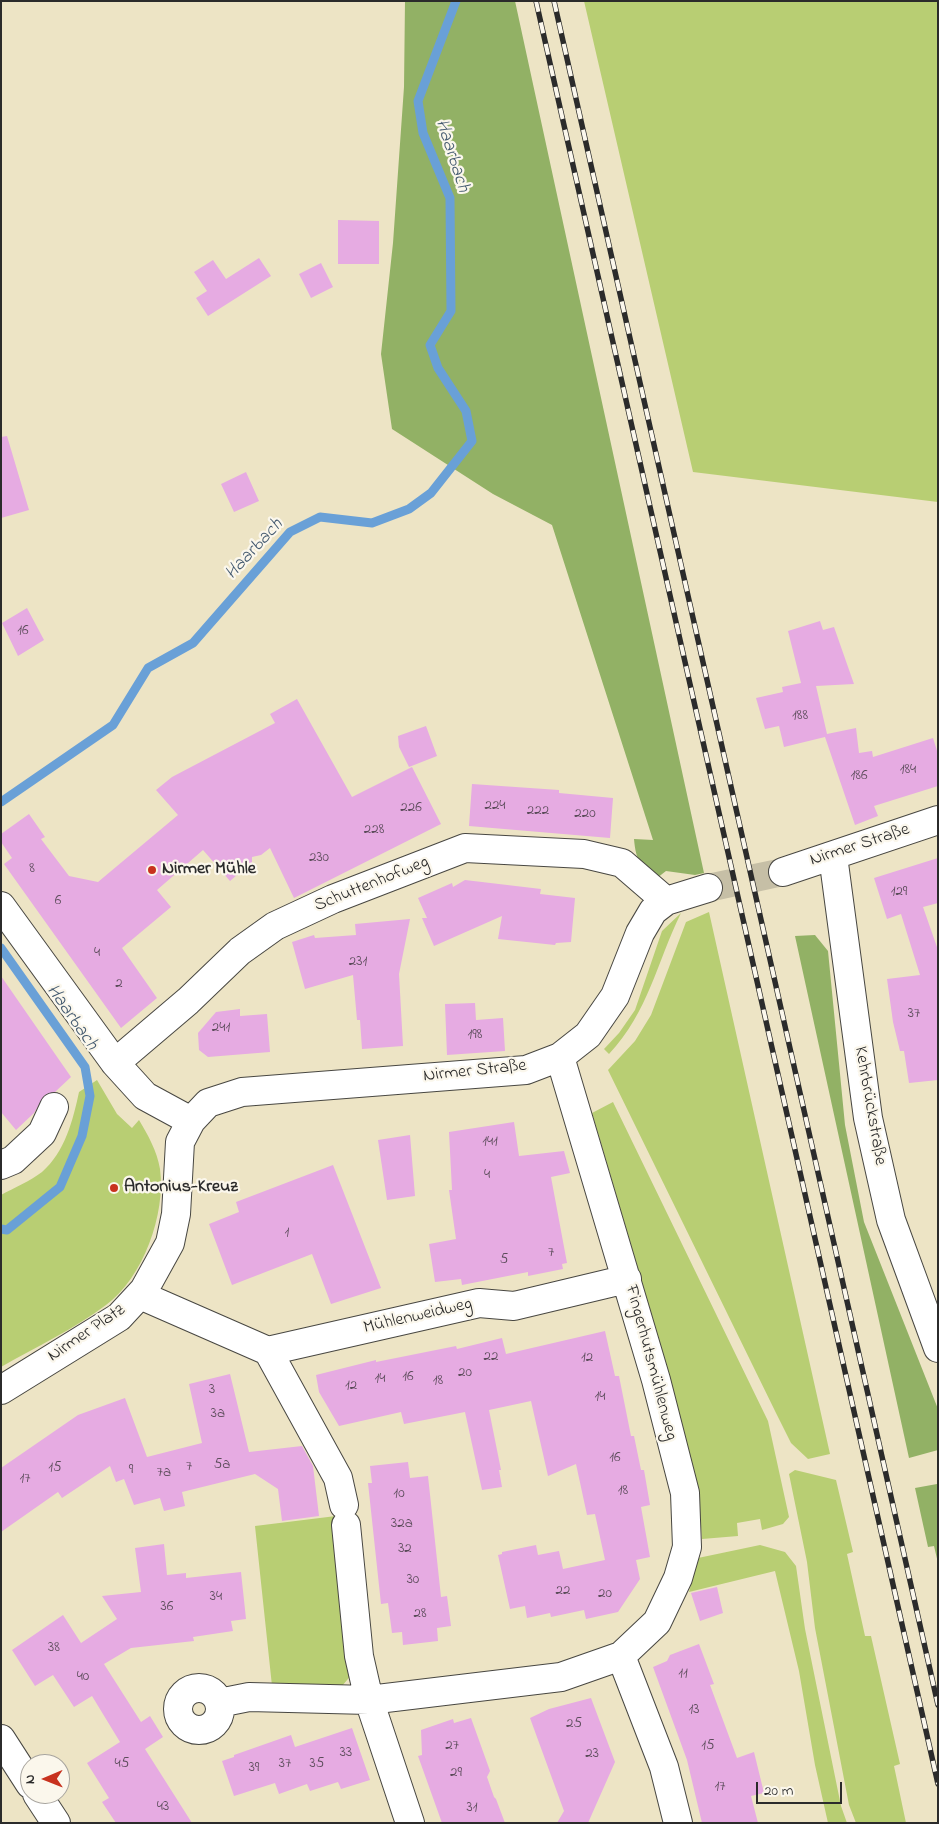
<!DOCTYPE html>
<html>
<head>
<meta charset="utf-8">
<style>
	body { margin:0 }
	#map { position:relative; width:939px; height:1824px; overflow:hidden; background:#ede4c5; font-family:"Indie Flower",sans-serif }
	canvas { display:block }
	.frame { position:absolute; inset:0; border:2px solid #2b2b2b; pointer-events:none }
	.north { position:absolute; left:20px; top:1754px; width:50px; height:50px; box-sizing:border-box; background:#fbf7ec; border:1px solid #a8a59f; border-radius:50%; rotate:269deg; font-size:14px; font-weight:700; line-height:20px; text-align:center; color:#2b2b2b }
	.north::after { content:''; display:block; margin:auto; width:18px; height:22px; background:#c8321e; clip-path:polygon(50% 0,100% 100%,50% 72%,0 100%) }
	.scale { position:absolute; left:756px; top:1782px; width:86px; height:22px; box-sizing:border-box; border:2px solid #2b2b2b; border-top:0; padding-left:6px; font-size:15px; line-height:18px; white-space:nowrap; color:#2b2b2b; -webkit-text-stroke:4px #fbf7ec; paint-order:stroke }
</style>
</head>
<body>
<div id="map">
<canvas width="939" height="1824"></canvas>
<div class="frame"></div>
<div class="north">N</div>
<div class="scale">20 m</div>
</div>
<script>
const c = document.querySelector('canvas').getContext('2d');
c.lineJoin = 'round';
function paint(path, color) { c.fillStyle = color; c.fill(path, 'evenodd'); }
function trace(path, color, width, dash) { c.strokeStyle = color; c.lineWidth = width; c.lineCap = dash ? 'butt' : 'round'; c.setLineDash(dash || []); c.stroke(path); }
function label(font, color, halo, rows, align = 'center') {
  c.font = font + ' "Indie Flower",sans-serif'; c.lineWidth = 4.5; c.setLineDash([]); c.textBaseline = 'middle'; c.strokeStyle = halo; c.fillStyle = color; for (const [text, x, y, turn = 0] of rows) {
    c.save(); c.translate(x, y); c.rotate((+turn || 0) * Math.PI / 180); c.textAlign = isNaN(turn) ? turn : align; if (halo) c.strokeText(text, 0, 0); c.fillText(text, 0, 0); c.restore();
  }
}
const green = new Path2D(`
	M 584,1 L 938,1 L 938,502 L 693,472 Z
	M 709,912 L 830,1454 L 808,1459 L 791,1443 L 776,1413 L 608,1070 L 635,1041 L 651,1015 L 686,922 Z
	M 681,913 C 656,964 649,1011 609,1054 L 604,1049 L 619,1033 L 635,1010 L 662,931 Z
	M 97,1080 L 117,1114 L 132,1128 L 139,1120 C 148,1135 157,1151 160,1169 C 166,1214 143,1278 106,1305 C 74,1329 36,1347 1,1367 L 1,1195 C 14,1188 30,1181 42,1172 C 65,1152 73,1120 79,1092 Z
	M 613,1102 L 768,1421 L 789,1517 L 783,1524 L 762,1530 L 760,1519 L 737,1523 L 738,1536 L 702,1539 L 698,1491 L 670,1377 L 592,1113 Z
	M 795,1470 L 836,1480 L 853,1552 L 847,1554 L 865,1636 L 871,1636 L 900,1764 L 894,1766 L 906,1823 L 856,1823 L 849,1805 L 815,1628 L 807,1562 L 789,1474 Z
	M 336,1516 L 353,1673 L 342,1686 L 272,1686 L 255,1526 Z
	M 760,1545 L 785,1552 L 796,1566 L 805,1629 L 841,1806 L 847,1823 L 828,1823 L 815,1765 L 799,1671 L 775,1571 L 689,1592 L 698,1558 Z`);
const forest = new Path2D(`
	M 405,1 L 515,1 L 704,873 L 695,875 L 666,871 L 657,878 C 640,865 636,861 634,839 L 653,840 L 552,525 L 493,494 L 392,429 L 381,354 L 393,243 L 404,87 Z
	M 815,935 L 828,951 L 845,1125 L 864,1222 L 938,1409 L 938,1450 L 909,1458 L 795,936 Z
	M 937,1484 L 938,1488 L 938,1563 L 934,1546 L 928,1547 L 915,1488 Z`);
const stream = new Path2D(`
	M 1,802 L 113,725 L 148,668 L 193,643 L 290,532 L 320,517 L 372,523 L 409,509 L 431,493 L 472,441 L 466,411 L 438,368 L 430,345 L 451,311 L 450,198 L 423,133 L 418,101 L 456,1
	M 1,948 L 85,1067 L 90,1096 L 82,1136 L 60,1187 L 7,1230 L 1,1229`);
const building = new Path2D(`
	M 338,220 L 379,221 L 379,264 L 338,264 Z
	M 259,258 L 271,276 L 208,316 L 196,298 L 207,291 L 194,272 L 213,260 L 226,279 Z
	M 321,263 L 333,287 L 311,298 L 299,274 Z
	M 7,436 L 29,510 L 1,518 L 1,437 Z
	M 246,472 L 259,501 L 234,512 L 221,484 Z
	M 27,608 L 44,640 L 18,656 L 2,623 Z
	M 820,621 L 823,630 L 834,627 L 854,684 L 816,686 L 827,734 L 856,728 L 859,753 L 872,751 L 873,757 L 933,738 L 938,754 L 938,786 L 874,806 L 878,816 L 855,825 L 825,737 L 784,747 L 779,726 L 765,729 L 756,698 L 783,692 L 782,687 L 801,683 L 788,631 Z
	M 297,699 L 352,797 L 412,767 L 441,824 L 294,898 L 270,848 L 261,855 L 252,857 L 252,862 L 230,881 L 203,850 L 157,890 L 171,907 L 122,948 L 157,998 L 121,1028 L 4,864 L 12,858 L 1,842 L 1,834 L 29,814 L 45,837 L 41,839 L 69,876 L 98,882 L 178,815 L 156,790 L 172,777 L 275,723 L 270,714 Z
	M 426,726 L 437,756 L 409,767 L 399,747 L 398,736 Z
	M 472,784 L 559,790 L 559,793 L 613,798 L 610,838 L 469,826 Z
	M 938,858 L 938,903 L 923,907 L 938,950 L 938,1080 L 909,1083 L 904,1051 L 900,1051 L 893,1022 L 887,979 L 920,975 L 901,914 L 887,919 L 874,878 Z
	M 465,880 L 541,889 L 540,894 L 575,898 L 571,942 L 556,943 L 555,945 L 498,939 L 502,916 L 434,946 L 422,918 L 427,918 L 418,898 L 452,883 L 453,887 Z
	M 410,919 L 399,974 L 403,1046 L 362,1049 L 360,1020 L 357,1020 L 353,975 L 305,989 L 292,942 L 314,935 L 315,938 L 356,935 L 355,924 Z
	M 1,976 L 71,1077 L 55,1092 L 45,1095 L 34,1113 L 16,1130 L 1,1112 Z
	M 475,1003 L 476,1020 L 503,1018 L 505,1051 L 447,1055 L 445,1004 Z
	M 240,1009 L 240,1016 L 267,1014 L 270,1052 L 208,1057 L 199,1050 L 198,1033 L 216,1012 Z
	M 514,1122 L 519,1156 L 564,1151 L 570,1173 L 551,1177 L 567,1263 L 562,1264 L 563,1269 L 528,1276 L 528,1272 L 462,1285 L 461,1279 L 435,1282 L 429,1244 L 456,1239 L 449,1190 L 452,1190 L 449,1132 Z
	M 410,1135 L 415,1196 L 387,1200 L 378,1140 Z
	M 333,1165 L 381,1288 L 331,1304 L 312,1254 L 232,1285 L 209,1224 L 239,1212 L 236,1202 Z
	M 605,1331 L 615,1376 L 619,1376 L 631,1436 L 634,1436 L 641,1470 L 644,1470 L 650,1505 L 641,1507 L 650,1557 L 636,1560 L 640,1579 L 618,1612 L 586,1619 L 584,1610 L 551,1617 L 550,1613 L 527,1618 L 525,1606 L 510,1609 L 498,1555 L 502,1554 L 502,1552 L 536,1545 L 538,1555 L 559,1551 L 563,1569 L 605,1560 L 595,1514 L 587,1515 L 576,1464 L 548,1476 L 531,1401 L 489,1410 L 501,1470 L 499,1470 L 502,1487 L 482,1490 L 465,1412 L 404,1424 L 401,1412 L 339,1426 L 319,1392 L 316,1375 L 376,1360 L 376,1362 L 456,1346 L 457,1349 L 502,1338 L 506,1354 Z
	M 230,1374 L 249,1452 L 302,1446 L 313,1466 L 319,1516 L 282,1521 L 278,1489 L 255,1474 L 182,1492 L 185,1506 L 164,1511 L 160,1498 L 134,1505 L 124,1479 L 116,1482 L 110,1466 L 62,1498 L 58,1492 L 1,1532 L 1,1468 L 78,1415 L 125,1398 L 147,1457 L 202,1443 L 189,1384 Z
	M 408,1462 L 410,1478 L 428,1476 L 441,1597 L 447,1596 L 451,1626 L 437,1628 L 438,1641 L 403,1645 L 402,1632 L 392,1633 L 388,1603 L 381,1604 L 368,1483 L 372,1483 L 370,1466 Z
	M 164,1544 L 167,1575 L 186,1573 L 186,1578 L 241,1572 L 246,1619 L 231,1621 L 233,1631 L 193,1637 L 194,1641 L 131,1648 L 104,1664 L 141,1722 L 150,1716 L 163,1737 L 145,1749 L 192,1823 L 116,1823 L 102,1802 L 109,1798 L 87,1763 L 120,1742 L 92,1696 L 74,1707 L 53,1675 L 35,1686 L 12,1650 L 63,1615 L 81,1643 L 117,1619 L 102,1596 L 141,1592 L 135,1548 Z
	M 717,1587 L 723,1613 L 700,1621 L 691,1593 Z
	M 699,1644 L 714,1684 L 710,1685 L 737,1758 L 754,1752 L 764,1793 L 751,1796 L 758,1823 L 702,1823 L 687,1760 L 653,1667 L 667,1661 L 670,1655 Z
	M 591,1698 L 615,1762 L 588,1823 L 557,1823 L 564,1811 L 530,1718 L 549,1709 Z
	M 471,1718 L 490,1771 L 487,1777 L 494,1797 L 496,1799 L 505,1823 L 442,1823 L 418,1756 L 422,1755 L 421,1730 L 453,1719 L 454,1723 Z
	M 352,1728 L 370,1780 L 341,1789 L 338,1782 L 310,1791 L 307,1784 L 279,1794 L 275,1783 L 234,1796 L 222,1761 L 234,1757 L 234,1755 L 291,1735 L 295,1747 Z`);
const minorTunnel = new Path2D(`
	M 708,888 L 783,872`);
const minor = new Path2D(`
	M 833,856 L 868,1118 L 891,1220 L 938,1348
	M 783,872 L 938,820
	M 1,906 L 115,1063 L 145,1096 L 191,1121
	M 115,1063 L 188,1001 L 240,951 L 275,926 L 333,899 L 465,848 L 584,854 L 622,863 L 666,901
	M 1,1165 L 13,1160 L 42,1133 L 54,1107
	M 140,1295 L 268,1351 L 479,1303 L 514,1306 L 627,1279
	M 268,1351 L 338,1478 L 344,1505
	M 1,1390 L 119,1317 L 144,1290 L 170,1243 L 176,1214 L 180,1142 L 191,1121 L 208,1103 L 242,1092 L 526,1070 L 560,1057 L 588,1035 L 615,996 L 640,933 L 653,911 L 666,901 L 708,888
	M 346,1525 L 359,1656 L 369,1700 L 410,1823
	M 621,1656 L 664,1767 L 678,1823
	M178 1709a21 21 0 1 1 42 0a21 21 0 1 1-42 0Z
	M 219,1703 L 249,1697 L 369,1700 L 561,1677 L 621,1656 L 657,1622 L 678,1578 L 687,1547 L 685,1493 L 656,1380 L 560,1057
	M 1,1739 L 30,1784
	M 37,1794 L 56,1823`);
const rail = new Path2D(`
	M 536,1 L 938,1784
	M 554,1 L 938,1705`);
const markers = [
	[152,870,5,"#c8321e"],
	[114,1188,5,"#c8321e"]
];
const numberNames = [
	["16",23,632],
	["188",800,717],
	["184",908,771],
	["186",859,777],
	["224",495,807],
	["226",411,809],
	["222",538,812],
	["220",585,815],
	["228",374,831],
	["230",319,859],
	["8",32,870],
	["129",899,893],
	["6",58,902],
	["4",97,954],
	["231",358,963],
	["2",119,985],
	["37",914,1015],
	["241",221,1029],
	["198",475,1036],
	["141",490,1143],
	["4",487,1176],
	["1",287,1234],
	["7",551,1254],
	["5",504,1261],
	["22",491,1358],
	["12",587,1359],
	["20",465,1374],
	["16",408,1378],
	["14",380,1380],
	["18",438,1382],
	["12",351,1387],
	["3",212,1391],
	["14",600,1398],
	["3a",218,1415],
	["16",615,1459],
	["5a",222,1466],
	["7",189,1468],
	["15",55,1469],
	["9",131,1471],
	["7a",164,1474],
	["17",25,1480],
	["18",623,1492],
	["10",399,1495],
	["32a",402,1525],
	["32",405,1550],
	["30",413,1581],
	["22",563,1592],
	["20",605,1595],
	["34",216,1598],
	["36",167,1608],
	["28",420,1615],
	["38",54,1649],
	["11",683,1675],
	["40",83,1678],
	["13",694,1711],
	["25",574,1725],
	["27",452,1747],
	["15",708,1747],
	["33",346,1754],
	["23",592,1755],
	["45",122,1765],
	["37",285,1765],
	["35",317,1765],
	["39",254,1769],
	["29",456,1774],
	["17",720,1788],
	["43",163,1808],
	["31",472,1809]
];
const streetNames = [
	["Nirmer Straße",860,846,-18],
	["Schuttenhofweg",372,885,-22],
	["Nirmer Straße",475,1072,-6],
	["Kehrbrückstraße",869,1106,80],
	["Mühlenweidweg",418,1317,-13],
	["Nirmer Platz",87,1334,-34],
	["Fingerhutsmühlenweg",650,1363,75]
];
const poiNames = [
	["Nirmer Mühle",162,870],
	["Antonius-Kreuz",124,1188]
];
const waterNames = [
	["Haarbach",451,156,72],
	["Haarbach",255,550,-47],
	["Haarbach",71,1018,55]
];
paint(green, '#b8ce73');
paint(forest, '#92b165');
trace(stream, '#69a0d7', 9);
paint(building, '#e6abe2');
trace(minorTunnel, '#c6bfa6', 28, [28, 14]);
trace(minor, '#484742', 30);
trace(minor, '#fff', 28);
trace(rail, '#2b2b2b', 5.5);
trace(rail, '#fbf7ec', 4, [11]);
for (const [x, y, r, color] of markers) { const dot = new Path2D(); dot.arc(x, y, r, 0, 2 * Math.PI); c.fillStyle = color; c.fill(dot); trace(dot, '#fbf7ec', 2); }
label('15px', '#5a4b59', null, numberNames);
label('18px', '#2b2b2b', '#fbf7ec', streetNames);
label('bold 18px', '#2b2b2b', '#fbf7ec', poiNames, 'left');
label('italic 19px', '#445a70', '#fbf7ec', waterNames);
</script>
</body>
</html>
